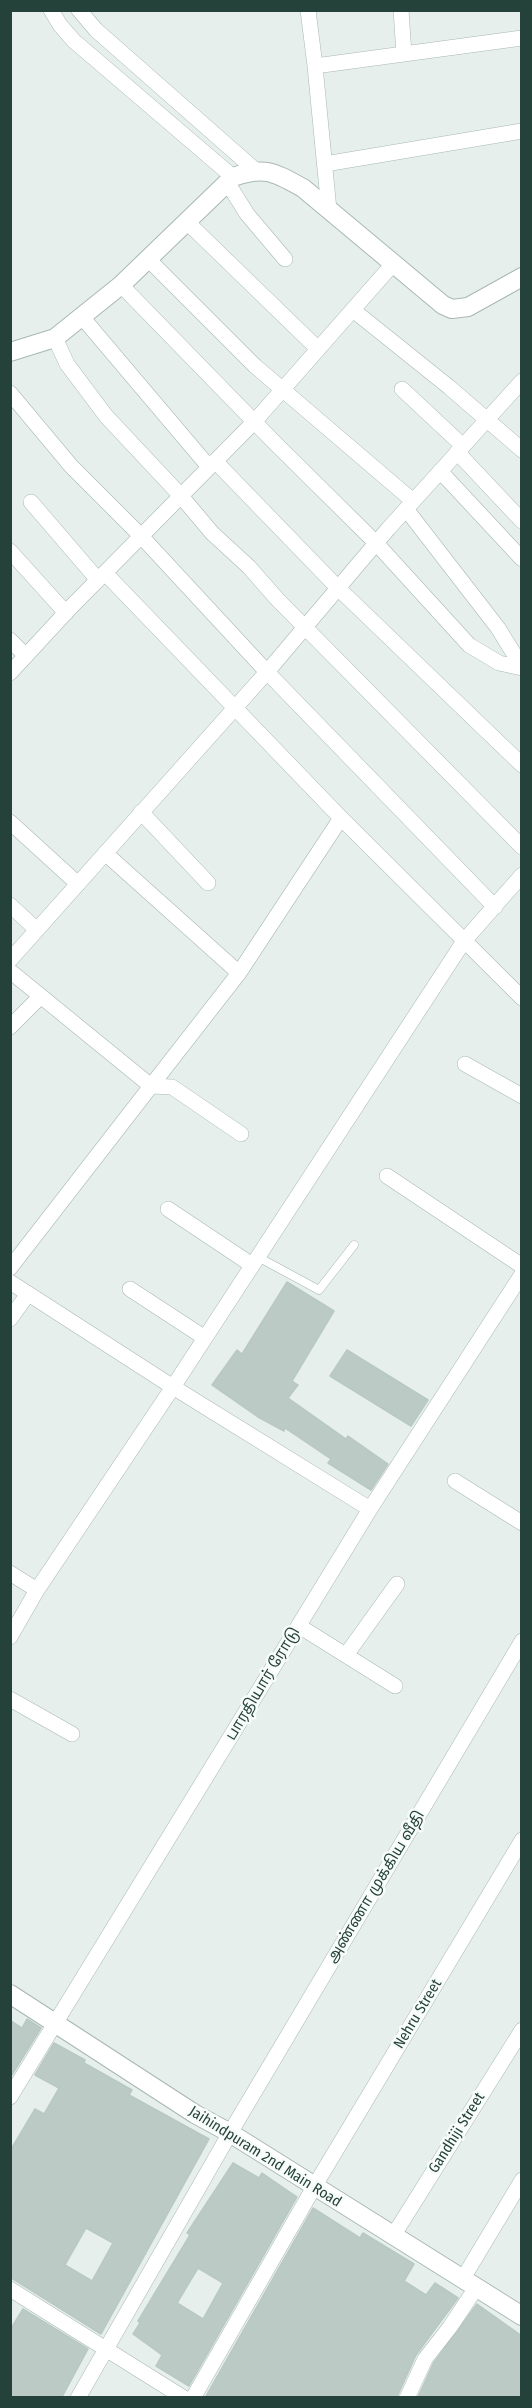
<!DOCTYPE html>
<html>
<head>
<meta charset="utf-8">
<style>
	body { margin:0 }
	#map { position:relative; width:532px; height:2408px; overflow:hidden; background:#e6efeb; font-family:"Fira Sans Condensed",sans-serif }
	canvas { display:block }
	.frame { position:absolute; inset:0; border:12px solid #24423a; pointer-events:none }
</style>
</head>
<body>
<div id="map">
<canvas width="532" height="2408"></canvas>
<div class="frame"></div>
</div>
<script>
const c = document.querySelector('canvas').getContext('2d');
c.lineJoin = 'round';
function paint(path, color) { c.fillStyle = color; c.fill(path, 'evenodd'); }
function trace(path, color, width, dash) { c.strokeStyle = color; c.lineWidth = width; c.lineCap = dash ? 'butt' : 'round'; c.setLineDash(dash || []); c.stroke(path); }
function label(font, color, halo, rows, align = 'center') {
  c.font = font + ' "Fira Sans Condensed","Noto Sans Tamil",sans-serif'; c.lineWidth = 5; c.setLineDash([]); c.textBaseline = 'middle'; c.strokeStyle = halo; c.fillStyle = color; for (const [text, x, y, turn = 0] of rows) {
    c.save(); c.translate(x, y); c.rotate((+turn || 0) * Math.PI / 180); c.textAlign = isNaN(turn) ? turn : align; if (halo) c.strokeText(text, 0, 0); c.fillText(text, 0, 0); c.restore();
  }
}
const building = new Path2D(`
	M 287,1282 L 334,1311 L 292,1381 L 298,1385 L 288,1398 L 346,1439 L 348,1436 L 388,1464 L 371,1490 L 328,1463 L 331,1459 L 285,1428 L 284,1431 L 258,1417 L 212,1385 L 237,1350 L 242,1354 Z
	M 347,1350 L 428,1400 L 411,1426 L 330,1376 Z
	M 27,2019 L 41,2028 L 10,2078 L 10,2020 L 22,2028 Z
	M 54,2043 L 85,2060 L 84,2063 L 132,2090 L 129,2095 L 209,2139 L 101,2334 L 10,2277 L 10,2151 L 35,2109 L 44,2114 L 59,2088 L 35,2075 ZM 86,2228 L 113,2243 L 92,2281 L 65,2265 Z
	M 233,2163 L 259,2178 L 262,2173 L 297,2197 L 189,2386 L 156,2366 L 162,2355 L 133,2334 L 140,2323 L 138,2321 L 190,2235 L 187,2233 ZM 198,2268 L 223,2283 L 203,2319 L 177,2303 Z
	M 313,2208 L 360,2238 L 363,2233 L 414,2264 L 404,2281 L 426,2295 L 435,2283 L 458,2298 L 416,2355 L 397,2397 L 209,2397 L 206,2396 Z
	M 477,2304 L 522,2336 L 522,2397 L 418,2397 L 433,2364 Z
	M 23,2309 L 88,2349 L 62,2397 L 10,2397 L 10,2330 Z`);
const service = new Path2D(`
	M 258,1257 L 319,1290 L 354,1245`);
const minor = new Path2D(`
	M 51,10 L 60,25 L 74,41 L 233,177
	M 79,10 L 96,30 L 254,169
	M 308,10 L 315,66 L 522,38
	M 401,10 L 404,54
	M 315,66 L 329,210
	M 325,164 L 522,131
	M 227,182 L 247,214 L 285,259
	M 187,222 L 318,349
	M 148,259 L 255,366 L 413,501
	M 121,285 L 275,443 L 376,543 L 469,645 L 499,663 L 522,668
	M 353,310 L 449,387 L 522,450
	M 82,317 L 209,467
	M 55,338 L 67,364 L 106,416 L 181,496 L 212,533 L 249,567 L 277,599 L 522,847
	M 402,389 L 463,446
	M 10,393 L 71,466 L 141,536 L 267,672 L 388,529 L 522,381
	M 457,452 L 522,521
	M 215,461 L 338,588 L 522,765
	M 440,471 L 522,559
	M 31,502 L 98,580
	M 406,509 L 498,628 L 522,667
	M 10,551 L 66,613
	M 105,573 L 341,818 L 522,998
	M 10,640 L 26,656
	M 10,673 L 71,607 L 254,422 L 393,264
	M 141,812 L 208,883
	M 10,822 L 78,884
	M 105,853 L 239,973
	M 10,905 L 37,930
	M 10,960 L 267,672 L 495,907
	M 10,971 L 151,1086 L 10,1268
	M 10,1027 L 41,996
	M 465,1064 L 522,1096
	M 151,1086 L 239,973 L 341,818
	M 151,1086 L 172,1087 L 241,1134
	M 387,1176 L 522,1266
	M 168,1209 L 252,1265
	M 10,1282 L 173,1387 L 370,1509
	M 130,1289 L 205,1338
	M 10,1319 L 28,1294
	M 455,1481 L 522,1523
	M 10,1573 L 37,1590
	M 299,1626 L 395,1686
	M 10,1637 L 37,1590 L 173,1387 L 464,941 L 522,875
	M 346,1655 L 397,1584
	M 10,1699 L 72,1734
	M 10,2097 L 370,1509 L 522,1274
	M 393,2236 L 522,2030
	M 462,2280 L 522,2180
	M 10,2289 L 184,2398
	M 78,2398 L 230,2133 L 522,1641
	M 193,2398 L 314,2187 L 522,1840
	M 407,2398 L 425,2359 L 450,2327 L 476,2288`);
const tertiary = new Path2D(`
	M 10,352 L 55,338 L 121,285 L 233,177 C 265,166 274,172 303,188 L 443,305 L 452,309 L 468,307 L 522,277
	M 10,1994 L 195,2114 L 230,2133 L 522,2316`);
const streetNames = [
	["பாரதியார் ரோடு",263,1684,-59],
	["அண்ணா முக்கிய வீதி",376,1887,-59],
	["Nehru Street",418,2014,-59],
	["Gandhiji Street",457,2133,-58],
	["Jaihindpuram 2nd Main Road",265,2157,32]
];
paint(building, '#bbcac4');
trace(building, '#b8c9c2', 1.5);
trace(service, '#a8b8b2', 9);
trace(minor, '#a8b8b2', 16);
trace(tertiary, '#a8b8b2', 20);
trace(service, '#fff', 8);
trace(minor, '#fff', 15);
trace(tertiary, '#fff', 18);
label('15px', '#24423a', '#f7fbf9', streetNames);
</script>
</body>
</html>
